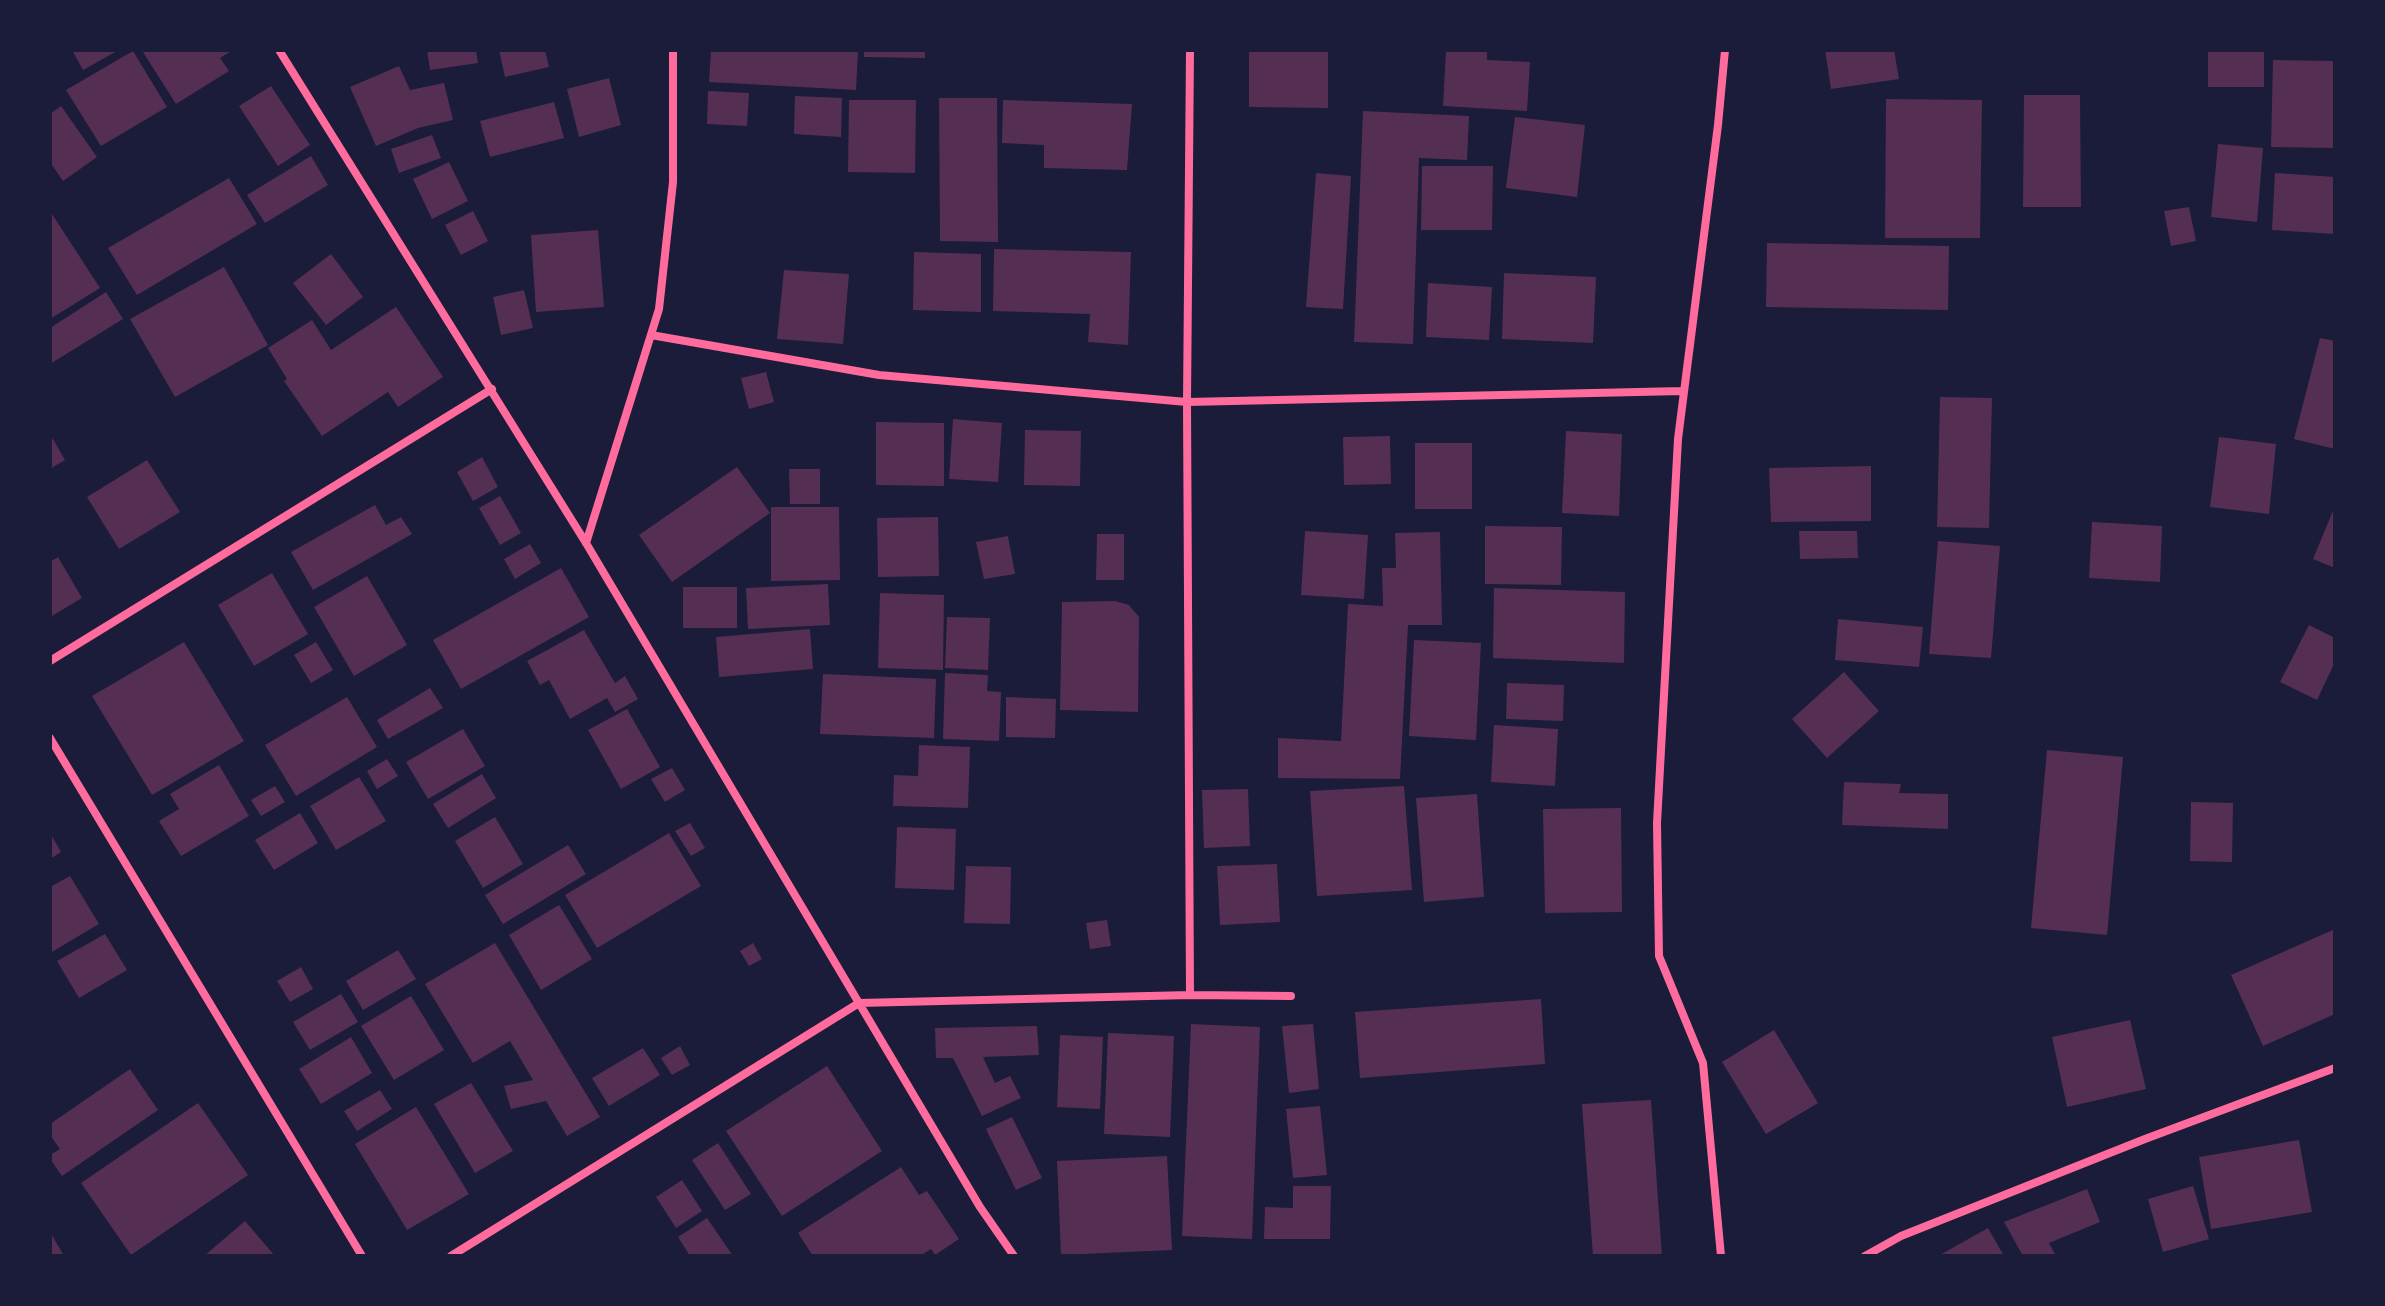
<!DOCTYPE html>
<html>
<head>
<meta charset="utf-8">
<style>
	body { margin:0 }
	#map { position:relative; width:2385px; height:1306px; overflow:hidden; background:#1b1b3a; font-family:Commissioner,sans-serif }
	canvas { display:block }
	.frame { position:absolute; inset:0; border:52px solid #1b1b3a; pointer-events:none }
</style>
</head>
<body>
<div id="map">
<canvas width="2385" height="1306"></canvas>
<div class="frame"></div>
</div>
<script>
const c = document.querySelector('canvas').getContext('2d');
c.lineJoin = 'round';
function paint(path, color) { c.fillStyle = color; c.fill(path, 'evenodd'); }
function trace(path, color, width, dash) { c.strokeStyle = color; c.lineWidth = width; c.lineCap = dash ? 'butt' : 'round'; c.setLineDash(dash || []); c.stroke(path); }
const building = new Path2D(`
	M 72,50 L 119,50 L 83,70 Z
	M 146,50 L 233,50 L 220,58 L 229,71 L 176,104 L 143,52 Z
	M 427,50 L 476,50 L 478,63 L 430,70 Z
	M 499,50 L 545,50 L 549,67 L 505,77 Z
	M 711,50 L 858,50 L 856,90 L 709,82 Z
	M 864,50 L 925,50 L 925,58 L 864,57 Z
	M 1249,50 L 1328,50 L 1328,108 L 1249,107 Z
	M 1446,50 L 1487,50 L 1487,60 L 1530,62 L 1527,111 L 1443,106 Z
	M 1825,50 L 1894,50 L 1899,79 L 1831,89 Z
	M 2208,50 L 2264,50 L 2264,87 L 2208,87 Z
	M 133,51 L 167,107 L 101,146 L 66,90 Z
	M 2273,60 L 2335,61 L 2335,148 L 2271,147 Z
	M 399,66 L 410,90 L 444,83 L 453,120 L 418,128 L 376,146 L 350,87 Z
	M 609,78 L 621,125 L 579,137 L 567,89 Z
	M 271,86 L 310,145 L 278,166 L 239,106 Z
	M 708,91 L 749,93 L 747,126 L 707,124 Z
	M 2024,95 L 2080,95 L 2081,207 L 2023,207 Z
	M 795,96 L 842,98 L 841,137 L 794,134 Z
	M 939,98 L 997,98 L 998,242 L 940,241 Z
	M 1886,99 L 1982,100 L 1980,238 L 1885,238 Z
	M 849,100 L 916,100 L 915,173 L 848,172 Z
	M 1003,100 L 1132,104 L 1127,170 L 1044,168 L 1044,145 L 1002,143 Z
	M 554,102 L 564,138 L 490,157 L 480,121 Z
	M 61,106 L 97,157 L 63,181 L 50,162 L 50,114 Z
	M 1363,111 L 1469,116 L 1467,160 L 1419,158 L 1413,344 L 1354,342 Z
	M 1515,117 L 1585,125 L 1577,197 L 1506,188 Z
	M 432,135 L 441,158 L 399,173 L 391,149 Z
	M 2218,144 L 2263,148 L 2257,222 L 2211,217 Z
	M 311,156 L 328,185 L 265,223 L 247,195 Z
	M 449,162 L 468,201 L 432,219 L 413,179 Z
	M 1422,166 L 1493,166 L 1492,230 L 1421,230 Z
	M 1316,173 L 1351,176 L 1343,309 L 1306,307 Z
	M 2275,173 L 2335,177 L 2335,234 L 2272,230 Z
	M 229,178 L 257,224 L 137,295 L 108,248 Z
	M 2189,207 L 2196,241 L 2171,246 L 2164,211 Z
	M 50,211 L 100,288 L 50,319 Z
	M 473,211 L 488,241 L 461,255 L 445,225 Z
	M 598,230 L 604,307 L 536,312 L 531,235 Z
	M 1767,243 L 1949,246 L 1948,310 L 1766,307 Z
	M 994,249 L 1131,252 L 1128,345 L 1088,342 L 1090,314 L 993,311 Z
	M 914,252 L 981,254 L 981,312 L 913,310 Z
	M 331,254 L 363,297 L 326,325 L 293,283 Z
	M 224,267 L 268,345 L 175,397 L 130,319 Z
	M 784,270 L 849,274 L 843,344 L 777,339 Z
	M 1504,273 L 1596,277 L 1593,343 L 1502,339 Z
	M 1428,283 L 1492,287 L 1489,340 L 1426,337 Z
	M 524,290 L 533,328 L 501,335 L 493,297 Z
	M 106,292 L 123,319 L 50,364 L 50,328 Z
	M 396,307 L 443,377 L 398,407 L 388,392 L 322,436 L 284,381 L 287,379 L 268,348 L 312,320 L 331,350 Z
	M 2320,338 L 2335,341 L 2335,449 L 2294,439 Z
	M 766,372 L 774,402 L 749,409 L 741,378 Z
	M 1940,397 L 1992,398 L 1989,528 L 1937,527 Z
	M 953,419 L 1002,423 L 998,482 L 949,479 Z
	M 876,422 L 944,423 L 944,486 L 876,485 Z
	M 1025,430 L 1081,431 L 1080,486 L 1024,485 Z
	M 1566,431 L 1622,434 L 1619,516 L 1562,513 Z
	M 50,434 L 65,460 L 50,469 Z
	M 1390,436 L 1391,484 L 1344,485 L 1343,437 Z
	M 2219,437 L 2276,444 L 2269,514 L 2210,507 Z
	M 1415,443 L 1472,443 L 1472,509 L 1415,509 Z
	M 482,457 L 498,487 L 473,501 L 457,472 Z
	M 147,460 L 180,512 L 119,549 L 87,497 Z
	M 1871,466 L 1871,521 L 1771,522 L 1769,468 Z
	M 737,467 L 770,513 L 672,582 L 639,535 Z
	M 789,469 L 820,469 L 820,504 L 790,504 Z
	M 500,496 L 521,533 L 500,545 L 479,508 Z
	M 375,505 L 386,525 L 401,517 L 412,534 L 313,590 L 291,552 Z
	M 2335,506 L 2335,568 L 2313,559 Z
	M 771,507 L 839,507 L 840,580 L 771,581 Z
	M 938,517 L 939,576 L 878,577 L 877,518 Z
	M 2092,522 L 2162,526 L 2160,582 L 2089,578 Z
	M 1485,526 L 1562,527 L 1561,585 L 1485,584 Z
	M 1305,531 L 1368,535 L 1364,599 L 1301,595 Z
	M 1799,531 L 1857,531 L 1858,558 L 1800,559 Z
	M 1440,532 L 1442,625 L 1408,625 L 1400,779 L 1278,778 L 1278,738 L 1341,741 L 1348,604 L 1383,606 L 1382,568 L 1396,568 L 1395,533 Z
	M 1097,534 L 1124,534 L 1124,580 L 1096,580 Z
	M 1008,536 L 1015,574 L 984,579 L 976,542 Z
	M 1938,541 L 2000,546 L 1991,658 L 1929,654 Z
	M 530,544 L 541,563 L 515,579 L 504,559 Z
	M 58,557 L 82,598 L 50,617 L 50,562 Z
	M 561,568 L 589,617 L 461,689 L 433,640 Z
	M 272,573 L 308,634 L 254,666 L 218,605 Z
	M 367,576 L 407,645 L 354,676 L 314,607 Z
	M 828,584 L 830,625 L 748,629 L 746,588 Z
	M 683,587 L 737,587 L 737,628 L 683,628 Z
	M 1494,588 L 1625,592 L 1624,663 L 1493,658 Z
	M 880,593 L 944,595 L 943,670 L 878,668 Z
	M 1115,601 L 1129,605 L 1139,617 L 1138,712 L 1060,710 L 1062,602 Z
	M 947,617 L 990,618 L 988,670 L 945,668 Z
	M 1838,619 L 1923,627 L 1919,667 L 1835,660 Z
	M 2309,625 L 2335,638 L 2335,662 L 2317,700 L 2280,682 Z
	M 810,629 L 813,669 L 719,677 L 716,637 Z
	M 584,630 L 615,683 L 625,676 L 638,699 L 615,712 L 607,698 L 570,719 L 549,680 L 540,685 L 527,661 Z
	M 1414,640 L 1481,643 L 1476,740 L 1409,736 Z
	M 184,642 L 244,741 L 152,795 L 92,696 Z
	M 316,642 L 333,670 L 311,683 L 294,655 Z
	M 1844,672 L 1879,711 L 1827,758 L 1792,719 Z
	M 945,673 L 988,675 L 987,691 L 1001,692 L 999,741 L 943,739 Z
	M 823,674 L 936,679 L 934,738 L 820,734 Z
	M 1507,683 L 1564,685 L 1563,721 L 1506,719 Z
	M 430,688 L 443,708 L 388,739 L 377,720 Z
	M 347,697 L 377,747 L 296,796 L 265,745 Z
	M 1006,697 L 1056,699 L 1055,738 L 1006,737 Z
	M 627,709 L 660,767 L 621,789 L 588,730 Z
	M 1494,725 L 1558,729 L 1555,786 L 1491,782 Z
	M 463,729 L 485,766 L 428,799 L 406,762 Z
	M 919,745 L 970,747 L 968,808 L 893,806 L 894,775 L 918,776 Z
	M 2047,750 L 2123,757 L 2107,935 L 2031,928 Z
	M 387,759 L 398,776 L 377,789 L 367,771 Z
	M 219,765 L 249,816 L 181,856 L 159,821 L 179,809 L 170,794 Z
	M 672,768 L 685,790 L 665,802 L 651,779 Z
	M 482,774 L 496,798 L 448,828 L 433,804 Z
	M 359,777 L 386,821 L 336,850 L 310,806 Z
	M 1844,782 L 1901,784 L 1899,793 L 1948,794 L 1948,829 L 1842,825 Z
	M 275,786 L 285,802 L 261,816 L 251,800 Z
	M 1404,786 L 1412,890 L 1317,896 L 1310,791 Z
	M 1248,789 L 1250,846 L 1204,848 L 1202,790 Z
	M 1477,794 L 1484,897 L 1424,902 L 1416,798 Z
	M 2191,802 L 2233,803 L 2232,862 L 2190,861 Z
	M 1621,808 L 1622,912 L 1545,913 L 1543,809 Z
	M 300,813 L 318,843 L 274,870 L 255,840 Z
	M 495,817 L 523,864 L 483,888 L 455,841 Z
	M 690,823 L 705,848 L 691,856 L 675,831 Z
	M 897,827 L 956,829 L 954,890 L 895,888 Z
	M 50,833 L 61,852 L 50,859 Z
	M 669,833 L 701,886 L 597,948 L 565,895 Z
	M 568,845 L 586,874 L 503,924 L 485,895 Z
	M 1277,864 L 1280,922 L 1220,925 L 1217,866 Z
	M 966,866 L 1011,867 L 1010,924 L 964,923 Z
	M 70,876 L 99,924 L 50,953 L 50,887 Z
	M 559,905 L 592,959 L 541,990 L 509,935 Z
	M 1107,920 L 1111,946 L 1090,949 L 1086,923 Z
	M 2335,929 L 2335,1014 L 2263,1046 L 2231,975 Z
	M 105,934 L 127,970 L 79,998 L 57,961 Z
	M 495,943 L 600,1117 L 567,1136 L 546,1101 L 511,1109 L 504,1086 L 533,1080 L 510,1041 L 473,1063 L 425,984 Z
	M 753,943 L 762,959 L 749,966 L 740,951 Z
	M 398,950 L 416,979 L 363,1010 L 346,981 Z
	M 301,967 L 313,989 L 290,1002 L 277,981 Z
	M 341,994 L 358,1022 L 310,1050 L 293,1022 Z
	M 411,996 L 444,1050 L 394,1080 L 361,1026 Z
	M 1541,999 L 1545,1064 L 1360,1078 L 1355,1012 Z
	M 2130,1020 L 2146,1089 L 2067,1107 L 2052,1037 Z
	M 1191,1024 L 1260,1027 L 1252,1239 L 1182,1236 Z
	M 1313,1024 L 1319,1089 L 1289,1093 L 1282,1026 Z
	M 1037,1026 L 1039,1055 L 983,1057 L 995,1083 L 1010,1076 L 1021,1098 L 982,1116 L 953,1058 L 936,1058 L 935,1028 Z
	M 1774,1030 L 1818,1103 L 1766,1134 L 1722,1062 Z
	M 1108,1033 L 1174,1036 L 1170,1137 L 1104,1134 Z
	M 1060,1035 L 1103,1037 L 1100,1109 L 1057,1107 Z
	M 351,1037 L 372,1073 L 321,1104 L 299,1069 Z
	M 680,1046 L 690,1065 L 672,1075 L 661,1058 Z
	M 643,1048 L 660,1075 L 609,1106 L 592,1078 Z
	M 827,1066 L 882,1151 L 782,1216 L 726,1131 Z
	M 130,1069 L 158,1110 L 62,1176 L 50,1159 L 50,1155 L 60,1149 L 50,1135 L 50,1124 Z
	M 471,1083 L 513,1151 L 475,1173 L 434,1104 Z
	M 380,1090 L 392,1109 L 357,1131 L 344,1111 Z
	M 1651,1100 L 1662,1256 L 1593,1256 L 1582,1104 Z
	M 198,1103 L 248,1175 L 131,1255 L 81,1183 Z
	M 1320,1106 L 1327,1175 L 1293,1178 L 1286,1109 Z
	M 416,1107 L 469,1194 L 407,1230 L 355,1144 Z
	M 1012,1117 L 1042,1178 L 1016,1190 L 986,1129 Z
	M 2299,1140 L 2312,1212 L 2211,1229 L 2199,1157 Z
	M 718,1143 L 751,1194 L 725,1210 L 692,1160 Z
	M 1167,1156 L 1172,1250 L 1061,1255 L 1057,1161 Z
	M 901,1167 L 919,1195 L 927,1191 L 959,1239 L 935,1255 L 931,1249 L 920,1256 L 813,1256 L 798,1233 Z
	M 682,1180 L 702,1211 L 676,1228 L 656,1197 Z
	M 1293,1186 L 1331,1186 L 1330,1239 L 1264,1239 L 1265,1207 L 1293,1208 Z
	M 2193,1186 L 2209,1239 L 2163,1252 L 2148,1199 Z
	M 2087,1189 L 2100,1222 L 2049,1243 L 2056,1256 L 2023,1256 L 2004,1222 Z
	M 707,1218 L 733,1256 L 690,1256 L 678,1237 Z
	M 245,1221 L 275,1256 L 204,1256 Z
	M 1988,1228 L 2004,1256 L 1938,1256 Z
	M 50,1232 L 64,1256 L 50,1256 Z`);
const minor = new Path2D(`
	M 279,50 L 586,543 L 980,1207 L 1014,1256
	M 1190,50 L 1187,402 L 1190,995
	M 651,335 L 879,375 L 1187,402 L 1683,391
	M 586,543 L 659,309 L 673,182 L 673,50
	M 50,661 L 492,389
	M 50,738 L 362,1256
	M 451,1256 L 859,1003 L 1190,995 L 1291,996
	M 1721,1256 L 1703,1063 L 1659,956 L 1657,823 L 1678,439 L 1718,125 L 1725,50
	M 1865,1256 L 1901,1236 L 2145,1139 L 2335,1068`);
paint(building, '#542f53');
trace(minor, '#ff6b9d', 8);
</script>
</body>
</html>
